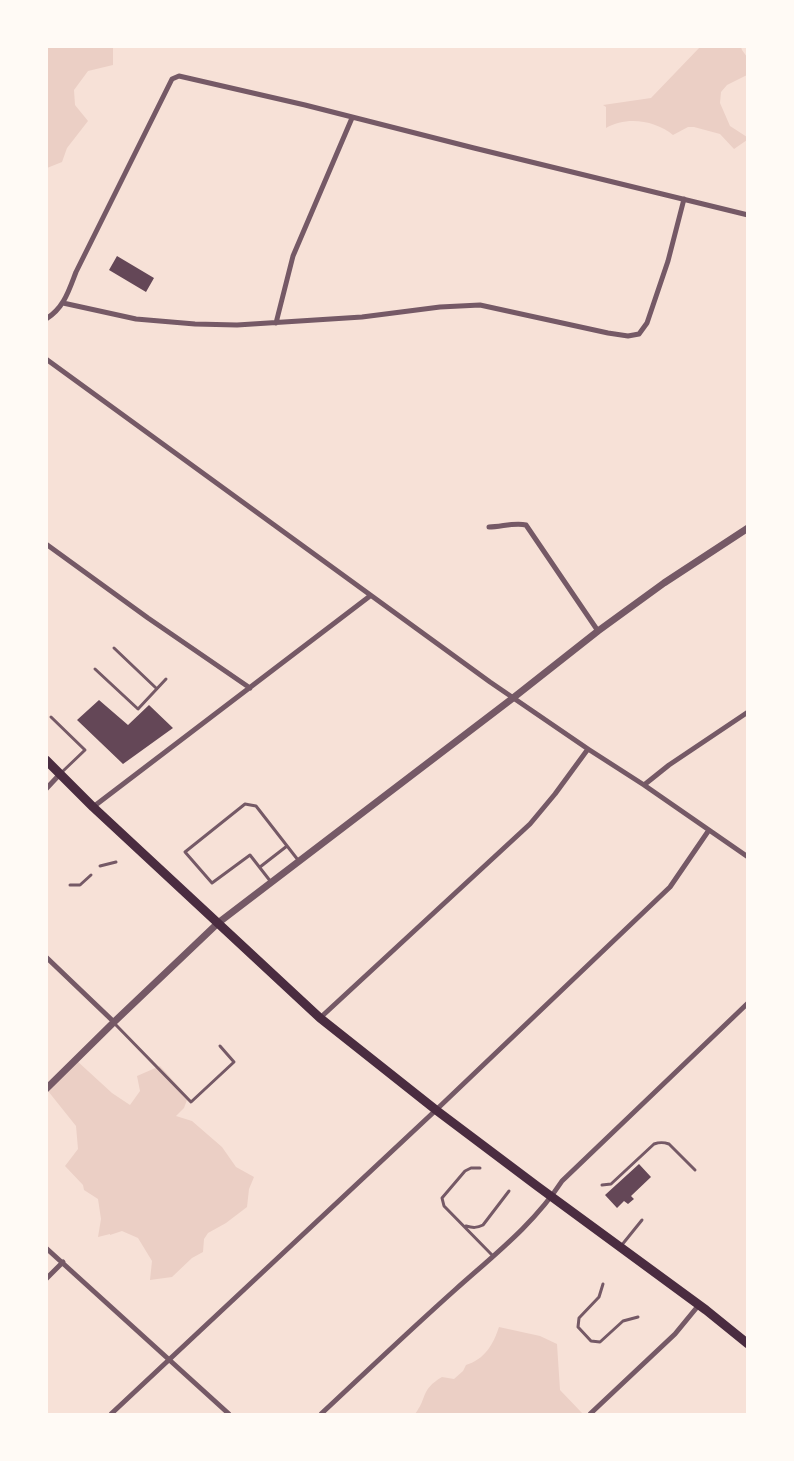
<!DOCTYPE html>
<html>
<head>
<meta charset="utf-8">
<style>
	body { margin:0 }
	#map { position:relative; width:794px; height:1461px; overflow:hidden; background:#f7e1d7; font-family:"Golos Text",sans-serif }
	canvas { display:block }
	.frame { position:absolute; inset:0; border:48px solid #fffaf5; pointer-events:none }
</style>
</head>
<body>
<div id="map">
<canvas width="794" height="1461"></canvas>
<div class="frame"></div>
</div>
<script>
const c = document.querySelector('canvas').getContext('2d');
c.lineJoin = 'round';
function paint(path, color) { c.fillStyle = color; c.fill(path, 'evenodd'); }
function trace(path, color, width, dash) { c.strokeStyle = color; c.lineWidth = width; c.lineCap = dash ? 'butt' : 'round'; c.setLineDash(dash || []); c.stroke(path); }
const green = new Path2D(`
	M 47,46 L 113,47 L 113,65 L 88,71 L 74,90 L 75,105 L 88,121 L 67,148 L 62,162 L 47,168 Z
	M 700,47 L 741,47 L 742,50 L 747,57 L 747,75 L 727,85 L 721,92 L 720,103 L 730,126 L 747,137 L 747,140 L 734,149 L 720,134 L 694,127 L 688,127 L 673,135 C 655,120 626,116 606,128 L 606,107 L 603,105 L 651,98 Z
	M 76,1060 L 112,1093 L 130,1105 L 140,1091 L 137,1076 L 160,1066 L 188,1097 L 184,1108 L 176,1116 L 192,1121 L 222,1147 L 236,1167 L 254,1177 L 249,1189 L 247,1207 L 226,1223 L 208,1233 L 204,1239 L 203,1252 L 192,1258 L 172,1277 L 150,1280 L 152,1261 L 138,1238 L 122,1231 L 110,1235 L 110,1234 L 98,1237 L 101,1219 L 98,1199 L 84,1190 L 83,1185 L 65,1166 L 78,1149 L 76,1126 L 48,1091 Z
	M 499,1327 L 540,1336 L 557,1344 L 560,1390 L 583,1414 L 415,1414 C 428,1397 420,1390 442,1377 L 454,1379 L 463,1371 L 466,1365 C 485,1359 493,1345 499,1327 Z`);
const building = new Path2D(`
	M 117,256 L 154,278 L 146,292 L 109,270 Z
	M 99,700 L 128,725 L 149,705 L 173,728 L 123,764 L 77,720 Z
	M 639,1164 L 651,1177 L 631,1196 L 634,1199 L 628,1204 L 624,1201 L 617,1208 L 605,1195 Z`);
const service = new Path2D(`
	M 114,648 L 156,688
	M 95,669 L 138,709 L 166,679
	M 51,717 L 85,750 L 62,772
	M 100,866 L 116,862
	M 260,867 L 287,846
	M 271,882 L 250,855 L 212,883 L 185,852 L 245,804 L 256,806 L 298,860
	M 70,885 L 80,885 L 91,875
	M 115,1024 L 191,1102 L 234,1062 L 220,1046
	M 480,1168 L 471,1168 L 465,1171 L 442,1198 L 444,1206 L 493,1256
	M 602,1185 L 611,1184 L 654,1144 C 660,1142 663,1142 669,1144 L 695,1170
	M 466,1226 C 473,1228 477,1228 483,1225 L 509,1191
	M 621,1246 L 642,1220
	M 603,1284 L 599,1297 L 579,1318 L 578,1327 L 591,1341 L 600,1342 L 623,1321 L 638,1317`);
const minor = new Path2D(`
	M 63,303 L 136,319 L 195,324 L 237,325 L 362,317 L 440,307 L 480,305 L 608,333 L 628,336 L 639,334 L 647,323 L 668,261 L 684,199
	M 46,319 C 64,308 69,290 76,272 L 172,79 L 179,76 L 305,105 L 474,148 L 748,215
	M 276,323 L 293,256 L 352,118
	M 46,359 L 490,682 L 588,749 L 644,785 L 748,857
	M 489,527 C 501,527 515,522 526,525 L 598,631
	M 46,544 L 148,618 L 250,688
	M 644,785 L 669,765 L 748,712
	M 46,789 L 60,774
	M 93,807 L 370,596
	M 46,957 L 114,1022
	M 320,1018 L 530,824 L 555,794 L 588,749
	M 46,1248 L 229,1414
	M 46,1279 L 63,1262
	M 111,1414 L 436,1110 L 670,887 L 709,830
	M 321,1414 C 366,1372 410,1330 456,1289 C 494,1255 534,1224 562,1181 L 748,1003
	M 590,1414 L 675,1334 L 698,1306`);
const tertiary = new Path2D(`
	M 46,1089 L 114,1022 L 218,923 L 513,698 L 598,631 L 664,583 L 748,528`);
const primary = new Path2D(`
	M 46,760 L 93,807 L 320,1018 L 436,1110 L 537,1186 L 706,1310 L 748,1344`);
paint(green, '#ebcfc5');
paint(building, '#644757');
trace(service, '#755966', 3);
trace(minor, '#755966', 5);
trace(tertiary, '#755966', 7);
trace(primary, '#4a2c40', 9);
</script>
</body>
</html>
